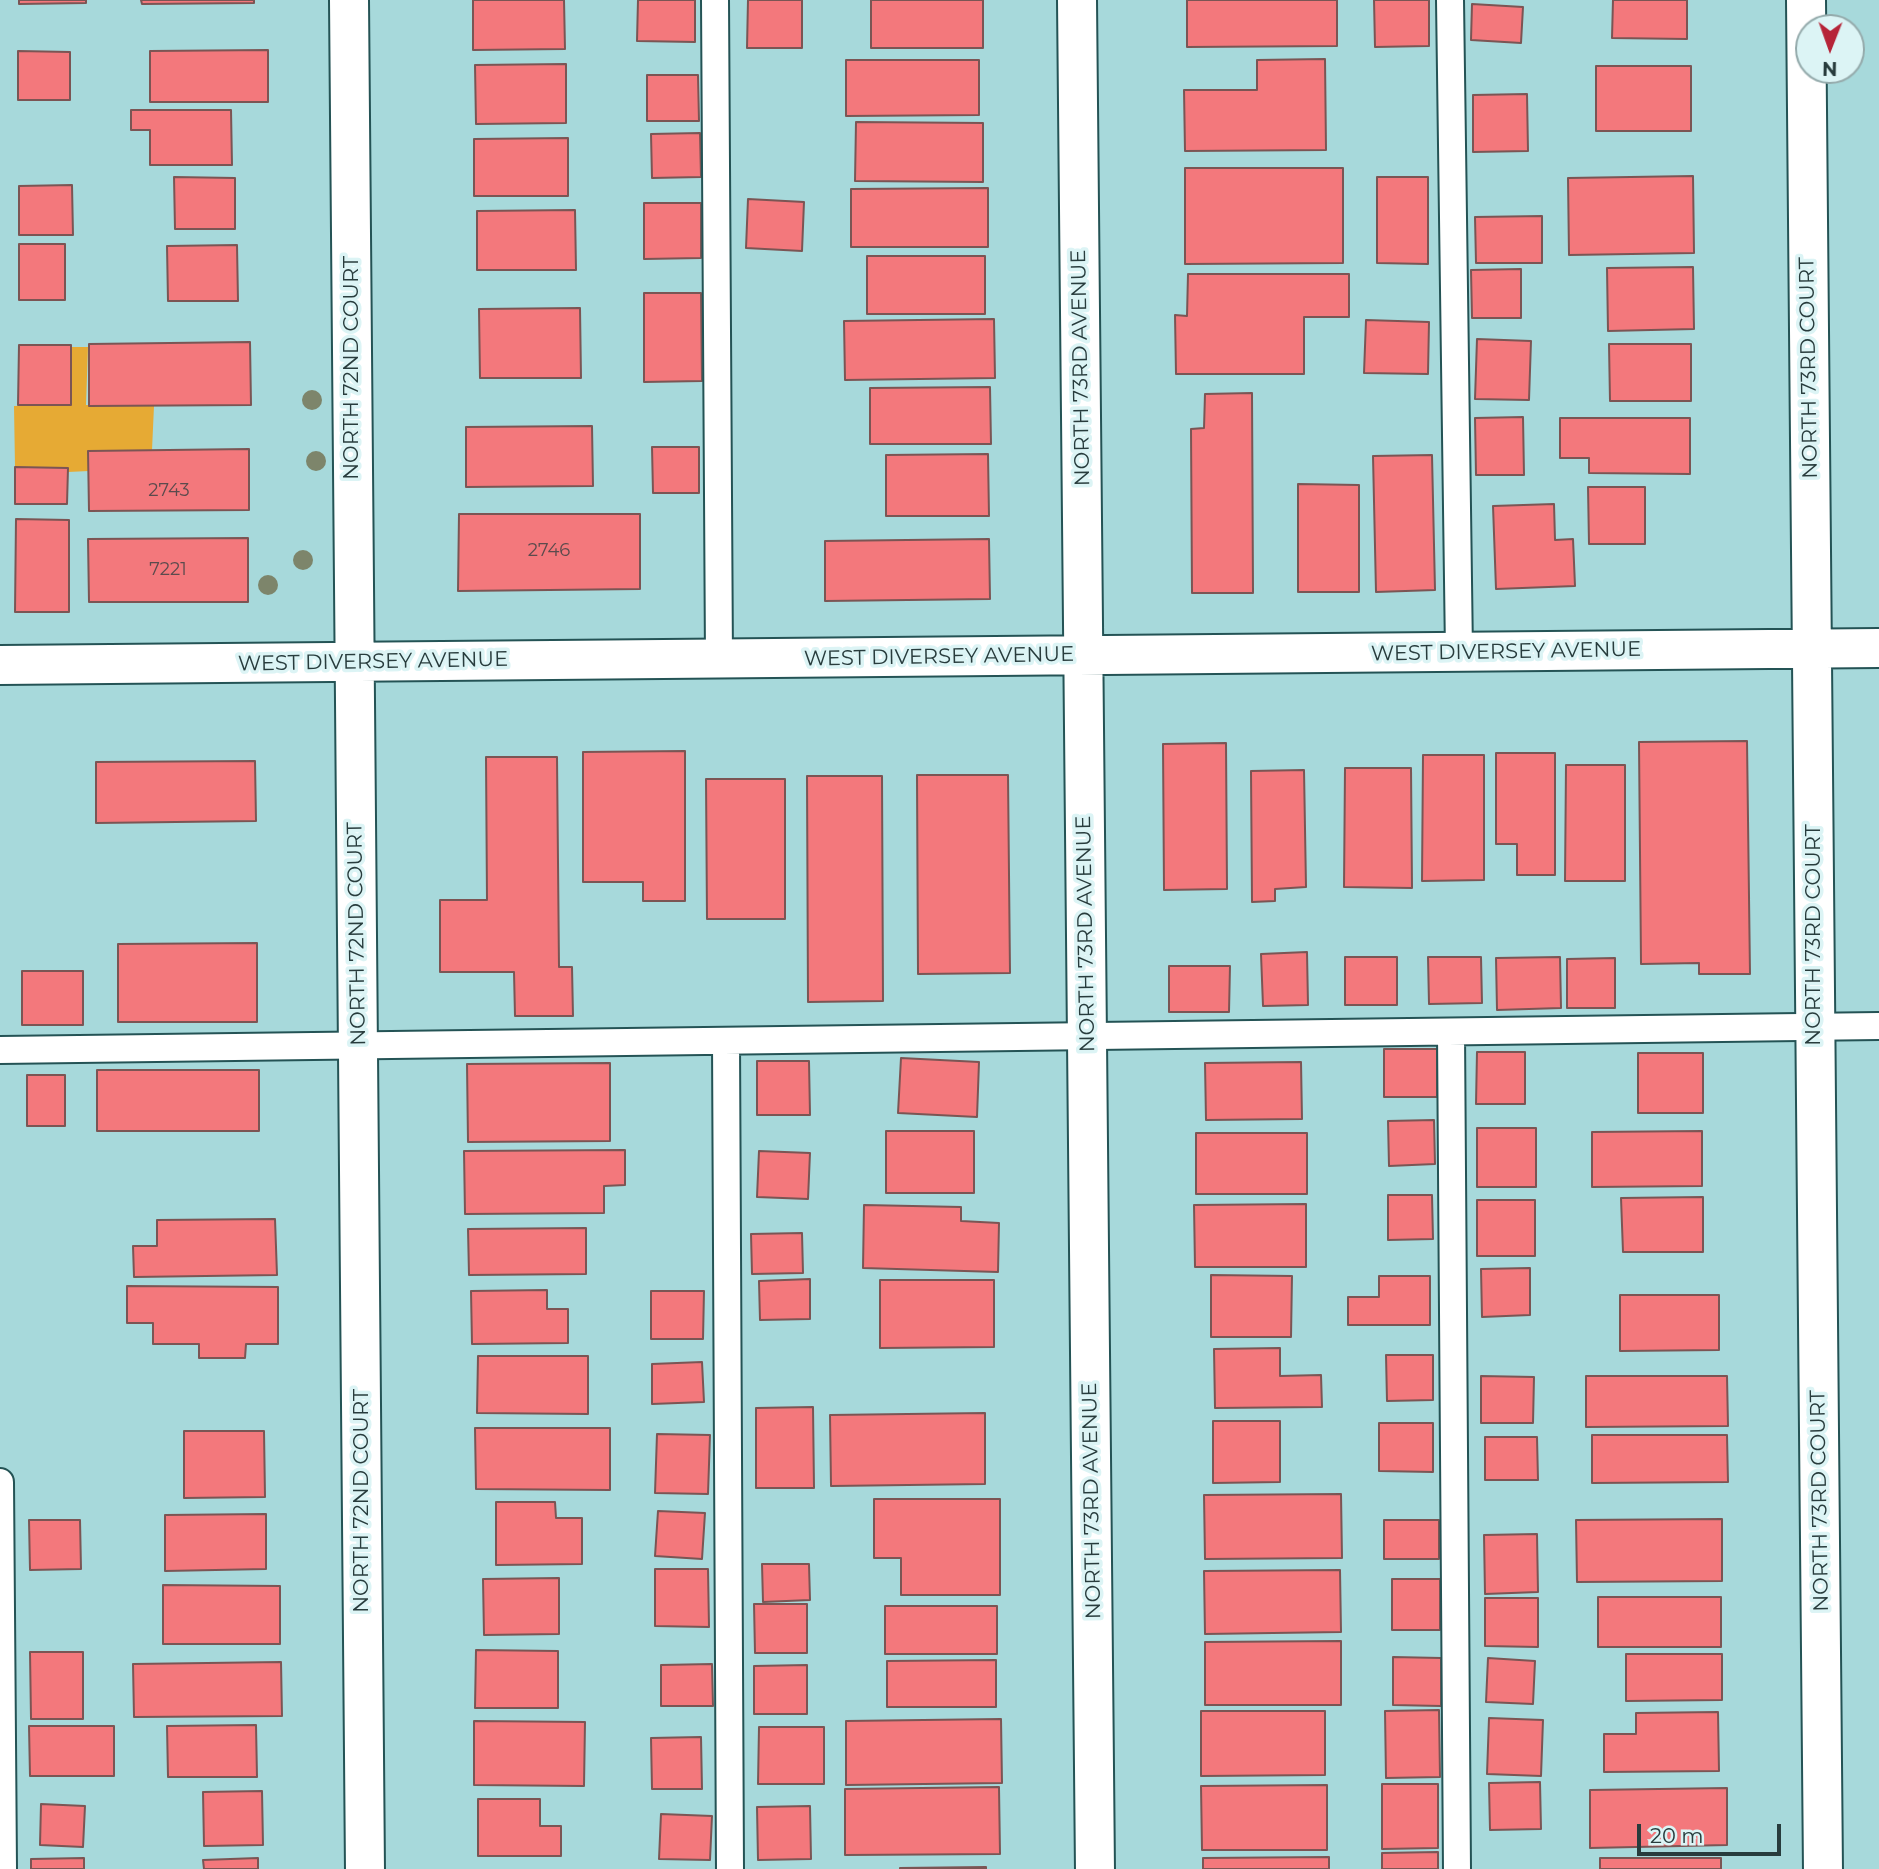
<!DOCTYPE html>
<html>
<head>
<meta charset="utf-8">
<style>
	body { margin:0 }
	#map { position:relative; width:1879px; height:1869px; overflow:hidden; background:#a7d9db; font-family:Montserrat,sans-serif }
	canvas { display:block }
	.north { position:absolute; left:1795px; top:14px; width:70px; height:70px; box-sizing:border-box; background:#dcf4f5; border:2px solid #94aaab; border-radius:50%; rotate:181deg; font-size:19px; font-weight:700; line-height:28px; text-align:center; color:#283c3d }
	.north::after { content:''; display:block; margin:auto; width:24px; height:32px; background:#b62438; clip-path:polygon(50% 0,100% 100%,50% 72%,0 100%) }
	.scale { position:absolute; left:1637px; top:1824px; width:144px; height:32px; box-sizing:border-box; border:4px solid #283c3d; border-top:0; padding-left:9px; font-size:21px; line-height:24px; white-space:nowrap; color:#283c3d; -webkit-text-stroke:5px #dcf4f5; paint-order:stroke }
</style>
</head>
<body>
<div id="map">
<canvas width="1879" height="1869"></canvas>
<div class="north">N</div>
<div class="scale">20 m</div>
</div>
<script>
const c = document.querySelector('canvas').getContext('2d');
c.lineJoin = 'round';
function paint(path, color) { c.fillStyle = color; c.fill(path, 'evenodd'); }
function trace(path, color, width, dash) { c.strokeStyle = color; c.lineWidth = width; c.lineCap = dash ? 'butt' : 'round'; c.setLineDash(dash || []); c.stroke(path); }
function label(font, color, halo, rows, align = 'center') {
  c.font = font + ' Montserrat,sans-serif'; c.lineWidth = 7; c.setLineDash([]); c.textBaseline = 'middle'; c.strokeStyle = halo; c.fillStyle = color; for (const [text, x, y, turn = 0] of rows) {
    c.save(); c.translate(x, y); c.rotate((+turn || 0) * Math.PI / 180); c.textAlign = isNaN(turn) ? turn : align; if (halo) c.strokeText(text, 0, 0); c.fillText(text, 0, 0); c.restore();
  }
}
const green = new Path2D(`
	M 68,347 L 88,347 L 86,405 L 154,406 L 152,450 L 89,451 L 89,471 L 68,472 L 67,468 L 15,467 L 14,406 L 66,405 Z`);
const building = new Path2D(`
	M 19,0 L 86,0 L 86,3 L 19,4 Z
	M 141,0 L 254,0 L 254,3 L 142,4 Z
	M 473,0 L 564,0 L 565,49 L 473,50 Z
	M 638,0 L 695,0 L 695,42 L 637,41 Z
	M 748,0 L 802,0 L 802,48 L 747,48 Z
	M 871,0 L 983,0 L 983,48 L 871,48 Z
	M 1187,0 L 1337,0 L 1337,46 L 1187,47 Z
	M 1374,0 L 1429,0 L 1429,46 L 1375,47 Z
	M 1613,0 L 1687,0 L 1687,39 L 1612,38 Z
	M 1472,4 L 1523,7 L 1521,43 L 1471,40 Z
	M 268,50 L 268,102 L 150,102 L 150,51 Z
	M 18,51 L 70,52 L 70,100 L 18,100 Z
	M 1325,59 L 1326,150 L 1185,151 L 1184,90 L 1257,90 L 1257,60 Z
	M 846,60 L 979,60 L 979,115 L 846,116 Z
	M 566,64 L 566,123 L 476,124 L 475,65 Z
	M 1596,66 L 1691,66 L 1691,131 L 1596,131 Z
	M 647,75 L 698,75 L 699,121 L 647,121 Z
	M 1527,94 L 1528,151 L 1473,152 L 1473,95 Z
	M 131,110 L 231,110 L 232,165 L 150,165 L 150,130 L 131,130 Z
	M 856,122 L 983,123 L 983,182 L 855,181 Z
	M 700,133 L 701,177 L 652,178 L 651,134 Z
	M 568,138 L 568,196 L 474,196 L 474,139 Z
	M 1185,168 L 1343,168 L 1343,263 L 1185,264 Z
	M 1693,176 L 1694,253 L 1569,255 L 1568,178 Z
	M 174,177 L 235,178 L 235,229 L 175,229 Z
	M 1377,177 L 1428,177 L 1428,264 L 1377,263 Z
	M 72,185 L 73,235 L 19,235 L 19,186 Z
	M 988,188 L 988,247 L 851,247 L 851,189 Z
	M 748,199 L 804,202 L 802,251 L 746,248 Z
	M 644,203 L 701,203 L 701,258 L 644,259 Z
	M 575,210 L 576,270 L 477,270 L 477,211 Z
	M 1542,216 L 1542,263 L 1476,263 L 1475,217 Z
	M 19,244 L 65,244 L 65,300 L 19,300 Z
	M 237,245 L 238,301 L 168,301 L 167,246 Z
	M 867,256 L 985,256 L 985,314 L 867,314 Z
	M 1693,267 L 1694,329 L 1608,331 L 1607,268 Z
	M 1521,269 L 1521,318 L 1472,318 L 1471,270 Z
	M 1188,274 L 1349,274 L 1349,317 L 1304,317 L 1304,374 L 1176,374 L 1175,315 L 1187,316 Z
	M 644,293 L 701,293 L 702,381 L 644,382 Z
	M 580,308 L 581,378 L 480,378 L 479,309 Z
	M 994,319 L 995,378 L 845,380 L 844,321 Z
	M 1366,320 L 1429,322 L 1428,374 L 1364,373 Z
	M 1477,339 L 1531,341 L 1529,400 L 1475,399 Z
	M 250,342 L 251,405 L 89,406 L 89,344 Z
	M 1609,344 L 1691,344 L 1691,401 L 1610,401 Z
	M 19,345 L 71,345 L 71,405 L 18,405 Z
	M 990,387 L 991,444 L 870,444 L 870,388 Z
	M 1252,393 L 1253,593 L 1192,593 L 1191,429 L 1204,428 L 1205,394 Z
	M 1523,417 L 1524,475 L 1476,475 L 1475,418 Z
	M 1560,418 L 1690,418 L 1690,474 L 1589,473 L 1589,458 L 1560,458 Z
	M 592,426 L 593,486 L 466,487 L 466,427 Z
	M 652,447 L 699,447 L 699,493 L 653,493 Z
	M 249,449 L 249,510 L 89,511 L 88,451 Z
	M 988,454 L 989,516 L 886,516 L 886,455 Z
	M 1432,455 L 1435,590 L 1376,592 L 1373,456 Z
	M 15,467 L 68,468 L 67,504 L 15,504 Z
	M 1298,484 L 1359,485 L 1359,592 L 1298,592 Z
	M 1588,487 L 1645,487 L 1645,544 L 1589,544 Z
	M 1554,504 L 1555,540 L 1573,539 L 1575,586 L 1496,589 L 1493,506 Z
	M 459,514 L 640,514 L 640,589 L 458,591 Z
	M 16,519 L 69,520 L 69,612 L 15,612 Z
	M 248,538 L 248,602 L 89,602 L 88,539 Z
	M 989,539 L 990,599 L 825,601 L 825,541 Z
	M 1747,741 L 1750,974 L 1699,974 L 1699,963 L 1641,964 L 1639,742 Z
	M 1226,743 L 1227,889 L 1164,890 L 1163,744 Z
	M 685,751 L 685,901 L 643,901 L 643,882 L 583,882 L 583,752 Z
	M 1496,753 L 1555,753 L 1555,875 L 1517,875 L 1517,844 L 1496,844 Z
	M 1423,755 L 1484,755 L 1484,880 L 1422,881 Z
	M 486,757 L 557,757 L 559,967 L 572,967 L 573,1016 L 515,1016 L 514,972 L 440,972 L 440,900 L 487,900 Z
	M 255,761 L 256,821 L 96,823 L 96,762 Z
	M 1566,765 L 1625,765 L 1625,881 L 1565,881 Z
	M 1345,768 L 1411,768 L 1412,888 L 1344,887 Z
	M 1304,770 L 1306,887 L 1275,889 L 1275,901 L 1252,902 L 1251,771 Z
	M 917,775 L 1008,775 L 1010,973 L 918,974 Z
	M 807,776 L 882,776 L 883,1001 L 808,1002 Z
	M 706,779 L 785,779 L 785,919 L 707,919 Z
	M 257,943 L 257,1022 L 118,1022 L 118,944 Z
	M 1307,952 L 1308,1005 L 1263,1006 L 1261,954 Z
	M 1345,957 L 1397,957 L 1397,1005 L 1345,1005 Z
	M 1428,957 L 1481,957 L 1482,1003 L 1429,1004 Z
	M 1560,957 L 1561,1008 L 1497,1010 L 1496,958 Z
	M 1615,958 L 1615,1008 L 1567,1008 L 1567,959 Z
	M 1169,966 L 1230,966 L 1229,1012 L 1169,1012 Z
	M 22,971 L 83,971 L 83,1025 L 22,1025 Z
	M 1384,1049 L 1437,1049 L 1437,1097 L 1384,1097 Z
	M 1477,1052 L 1525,1052 L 1525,1104 L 1476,1104 Z
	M 1638,1053 L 1703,1053 L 1703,1113 L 1638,1113 Z
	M 901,1058 L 979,1062 L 977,1117 L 898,1113 Z
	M 757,1061 L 809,1061 L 810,1115 L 757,1115 Z
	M 1301,1062 L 1302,1119 L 1206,1120 L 1205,1063 Z
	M 610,1063 L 610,1141 L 468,1142 L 467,1064 Z
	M 97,1070 L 259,1070 L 259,1131 L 97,1131 Z
	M 27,1075 L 65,1075 L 65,1126 L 27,1126 Z
	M 1434,1120 L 1435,1164 L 1389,1166 L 1388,1121 Z
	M 1477,1128 L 1536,1128 L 1536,1187 L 1477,1187 Z
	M 886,1131 L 974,1131 L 974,1193 L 886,1193 Z
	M 1702,1131 L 1702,1186 L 1592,1187 L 1592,1132 Z
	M 1196,1133 L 1307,1133 L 1307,1194 L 1196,1194 Z
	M 625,1150 L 625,1185 L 604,1186 L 604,1213 L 465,1214 L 464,1151 Z
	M 759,1151 L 810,1153 L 808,1199 L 757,1197 Z
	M 1388,1195 L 1432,1195 L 1433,1239 L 1388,1240 Z
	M 1703,1197 L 1703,1252 L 1623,1252 L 1621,1198 Z
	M 1477,1200 L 1535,1200 L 1535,1256 L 1477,1256 Z
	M 1306,1204 L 1306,1267 L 1195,1267 L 1194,1205 Z
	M 864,1205 L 961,1207 L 961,1221 L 999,1223 L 998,1272 L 863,1268 Z
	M 275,1219 L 277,1275 L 134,1277 L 133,1246 L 157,1246 L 157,1220 Z
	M 586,1228 L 586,1274 L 469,1275 L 468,1229 Z
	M 802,1233 L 803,1273 L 752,1274 L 751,1234 Z
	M 1530,1268 L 1530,1315 L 1482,1317 L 1481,1269 Z
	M 1211,1275 L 1292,1276 L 1291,1337 L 1211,1337 Z
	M 1379,1276 L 1430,1276 L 1430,1325 L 1348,1325 L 1348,1297 L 1379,1297 Z
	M 810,1279 L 810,1319 L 760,1320 L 759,1281 Z
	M 880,1280 L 994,1280 L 994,1347 L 880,1348 Z
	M 127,1286 L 278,1287 L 278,1344 L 246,1344 L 245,1358 L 199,1358 L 199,1344 L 153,1344 L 153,1323 L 127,1323 Z
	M 547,1290 L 547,1309 L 568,1309 L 568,1343 L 472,1344 L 471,1291 Z
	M 651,1291 L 704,1291 L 703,1339 L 651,1339 Z
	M 1620,1295 L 1719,1295 L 1719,1350 L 1620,1351 Z
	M 1280,1348 L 1280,1376 L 1321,1375 L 1322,1407 L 1215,1408 L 1214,1349 Z
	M 1386,1355 L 1433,1355 L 1433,1400 L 1387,1401 Z
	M 478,1356 L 588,1356 L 588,1414 L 477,1413 Z
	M 702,1362 L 704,1402 L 652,1404 L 652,1364 Z
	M 1481,1376 L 1534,1377 L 1533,1423 L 1481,1423 Z
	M 1586,1376 L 1727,1376 L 1728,1426 L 1586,1427 Z
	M 813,1407 L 814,1488 L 756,1488 L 756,1408 Z
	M 985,1413 L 985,1484 L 831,1486 L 830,1415 Z
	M 1213,1421 L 1280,1421 L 1280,1482 L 1213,1483 Z
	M 1379,1423 L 1433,1423 L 1433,1472 L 1379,1471 Z
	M 475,1428 L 610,1428 L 610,1490 L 476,1489 Z
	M 184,1431 L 264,1431 L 265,1497 L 184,1498 Z
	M 657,1434 L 710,1435 L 708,1494 L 655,1493 Z
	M 1592,1435 L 1727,1435 L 1728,1482 L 1592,1483 Z
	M 1485,1437 L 1537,1437 L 1538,1480 L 1485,1480 Z
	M 1341,1494 L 1342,1558 L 1205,1559 L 1204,1495 Z
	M 874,1499 L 1000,1499 L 1000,1595 L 901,1595 L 901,1558 L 874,1558 Z
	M 496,1502 L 555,1502 L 556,1518 L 582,1518 L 582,1564 L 496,1565 Z
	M 658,1511 L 705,1513 L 702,1559 L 655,1556 Z
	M 266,1514 L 266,1569 L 165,1571 L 165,1515 Z
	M 1722,1519 L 1722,1581 L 1577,1582 L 1576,1520 Z
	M 29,1520 L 80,1520 L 81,1569 L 30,1570 Z
	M 1384,1520 L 1439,1520 L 1439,1559 L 1384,1559 Z
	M 1537,1534 L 1538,1592 L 1485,1594 L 1484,1535 Z
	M 762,1564 L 809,1564 L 810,1600 L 763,1602 Z
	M 655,1569 L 708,1569 L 709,1627 L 655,1626 Z
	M 1340,1570 L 1341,1632 L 1205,1634 L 1204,1571 Z
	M 559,1578 L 559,1634 L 484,1635 L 483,1579 Z
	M 1392,1579 L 1440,1579 L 1440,1630 L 1392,1630 Z
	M 163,1585 L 280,1586 L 280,1644 L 163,1644 Z
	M 1598,1597 L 1721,1597 L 1721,1647 L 1598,1647 Z
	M 1485,1598 L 1538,1598 L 1538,1647 L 1485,1646 Z
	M 754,1604 L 807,1604 L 807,1653 L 755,1653 Z
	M 885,1606 L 997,1606 L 997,1654 L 885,1654 Z
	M 1341,1641 L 1341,1705 L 1205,1705 L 1205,1642 Z
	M 476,1650 L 558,1651 L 558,1708 L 475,1708 Z
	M 30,1652 L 83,1652 L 83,1719 L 31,1719 Z
	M 1626,1654 L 1722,1654 L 1722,1700 L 1626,1701 Z
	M 1393,1657 L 1441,1658 L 1441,1706 L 1393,1705 Z
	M 1488,1658 L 1535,1661 L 1533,1704 L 1486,1702 Z
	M 996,1660 L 996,1707 L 887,1707 L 887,1661 Z
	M 281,1662 L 282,1716 L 134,1717 L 133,1664 Z
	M 712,1664 L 713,1706 L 661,1706 L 661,1665 Z
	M 807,1665 L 807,1714 L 754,1714 L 754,1666 Z
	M 1439,1710 L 1440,1777 L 1386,1778 L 1385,1711 Z
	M 1201,1711 L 1325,1711 L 1325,1775 L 1201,1776 Z
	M 1718,1712 L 1719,1771 L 1604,1772 L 1604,1734 L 1636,1734 L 1636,1713 Z
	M 1489,1718 L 1543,1720 L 1541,1776 L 1487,1774 Z
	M 1001,1719 L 1002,1783 L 846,1785 L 846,1721 Z
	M 474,1721 L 585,1722 L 584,1786 L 474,1785 Z
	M 256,1725 L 257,1777 L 168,1777 L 167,1726 Z
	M 29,1726 L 114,1726 L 114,1776 L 30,1776 Z
	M 759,1727 L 824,1727 L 824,1784 L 758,1784 Z
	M 701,1737 L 702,1789 L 652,1789 L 651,1738 Z
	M 1540,1782 L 1541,1829 L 1490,1830 L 1489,1783 Z
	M 1382,1784 L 1438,1784 L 1438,1848 L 1382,1849 Z
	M 1327,1785 L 1327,1850 L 1202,1850 L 1201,1786 Z
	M 999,1787 L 1000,1854 L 845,1855 L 845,1789 Z
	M 1727,1788 L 1727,1845 L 1590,1848 L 1590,1790 Z
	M 262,1791 L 263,1845 L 204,1846 L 203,1792 Z
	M 478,1799 L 540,1799 L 540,1826 L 561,1826 L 561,1856 L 478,1856 Z
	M 41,1804 L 85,1806 L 83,1847 L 40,1845 Z
	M 810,1806 L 811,1859 L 758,1860 L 757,1807 Z
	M 661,1814 L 712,1816 L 710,1860 L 659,1859 Z
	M 1438,1852 L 1438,1869 L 1382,1869 L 1382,1853 Z
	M 1329,1857 L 1329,1869 L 1203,1869 L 1203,1858 Z
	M 84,1858 L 84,1869 L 31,1869 L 31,1859 Z
	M 258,1858 L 258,1869 L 204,1869 L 203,1860 Z
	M 1600,1858 L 1721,1858 L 1721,1869 L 1600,1869 Z
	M 986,1867 L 986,1869 L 900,1869 L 900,1868 Z`);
const lane = new Path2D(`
	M 715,0 L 719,659
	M 1450,0 L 1459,652
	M 1451,1032 L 1457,1869
	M 726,1041 L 730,1869
	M 0,1050 L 1879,1026
	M 0,1482 L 3,1869`);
const street = new Path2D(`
	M 349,0 L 365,1869
	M 1077,0 L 1095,1869
	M 1806,0 L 1823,1869
	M 0,665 L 1879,648`);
const trees = [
	[312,400],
	[316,461],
	[303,560],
	[268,585]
];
const numberNames = [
	["2743",169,491],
	["2746",549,551],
	["7221",168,570]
];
const streetNames = [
	["NORTH 72ND COURT",352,368,-90],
	["NORTH 73RD AVENUE",1081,368,-91],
	["NORTH 73RD COURT",1809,368,-91],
	["WEST DIVERSEY AVENUE",1506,652,-1],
	["WEST DIVERSEY AVENUE",939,657,-1],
	["WEST DIVERSEY AVENUE",373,662,-1],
	["NORTH 72ND COURT",357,934,-91],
	["NORTH 73RD AVENUE",1086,934,-91],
	["NORTH 73RD COURT",1814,935,-90],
	["NORTH 72ND COURT",362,1501,-90],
	["NORTH 73RD AVENUE",1092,1501,-91],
	["NORTH 73RD COURT",1820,1501,-91]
];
paint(green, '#e6aa34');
paint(building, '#f3787c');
trace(building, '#7b5554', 2);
trace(lane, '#245355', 30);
trace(street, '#245355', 42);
trace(lane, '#fff', 26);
trace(street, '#fff', 38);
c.fillStyle = '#7d856b';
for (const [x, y] of trees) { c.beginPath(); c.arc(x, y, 10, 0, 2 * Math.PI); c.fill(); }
label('18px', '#5b4b4d', null, numberNames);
label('21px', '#283c3d', '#dcf4f5', streetNames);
</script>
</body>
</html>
